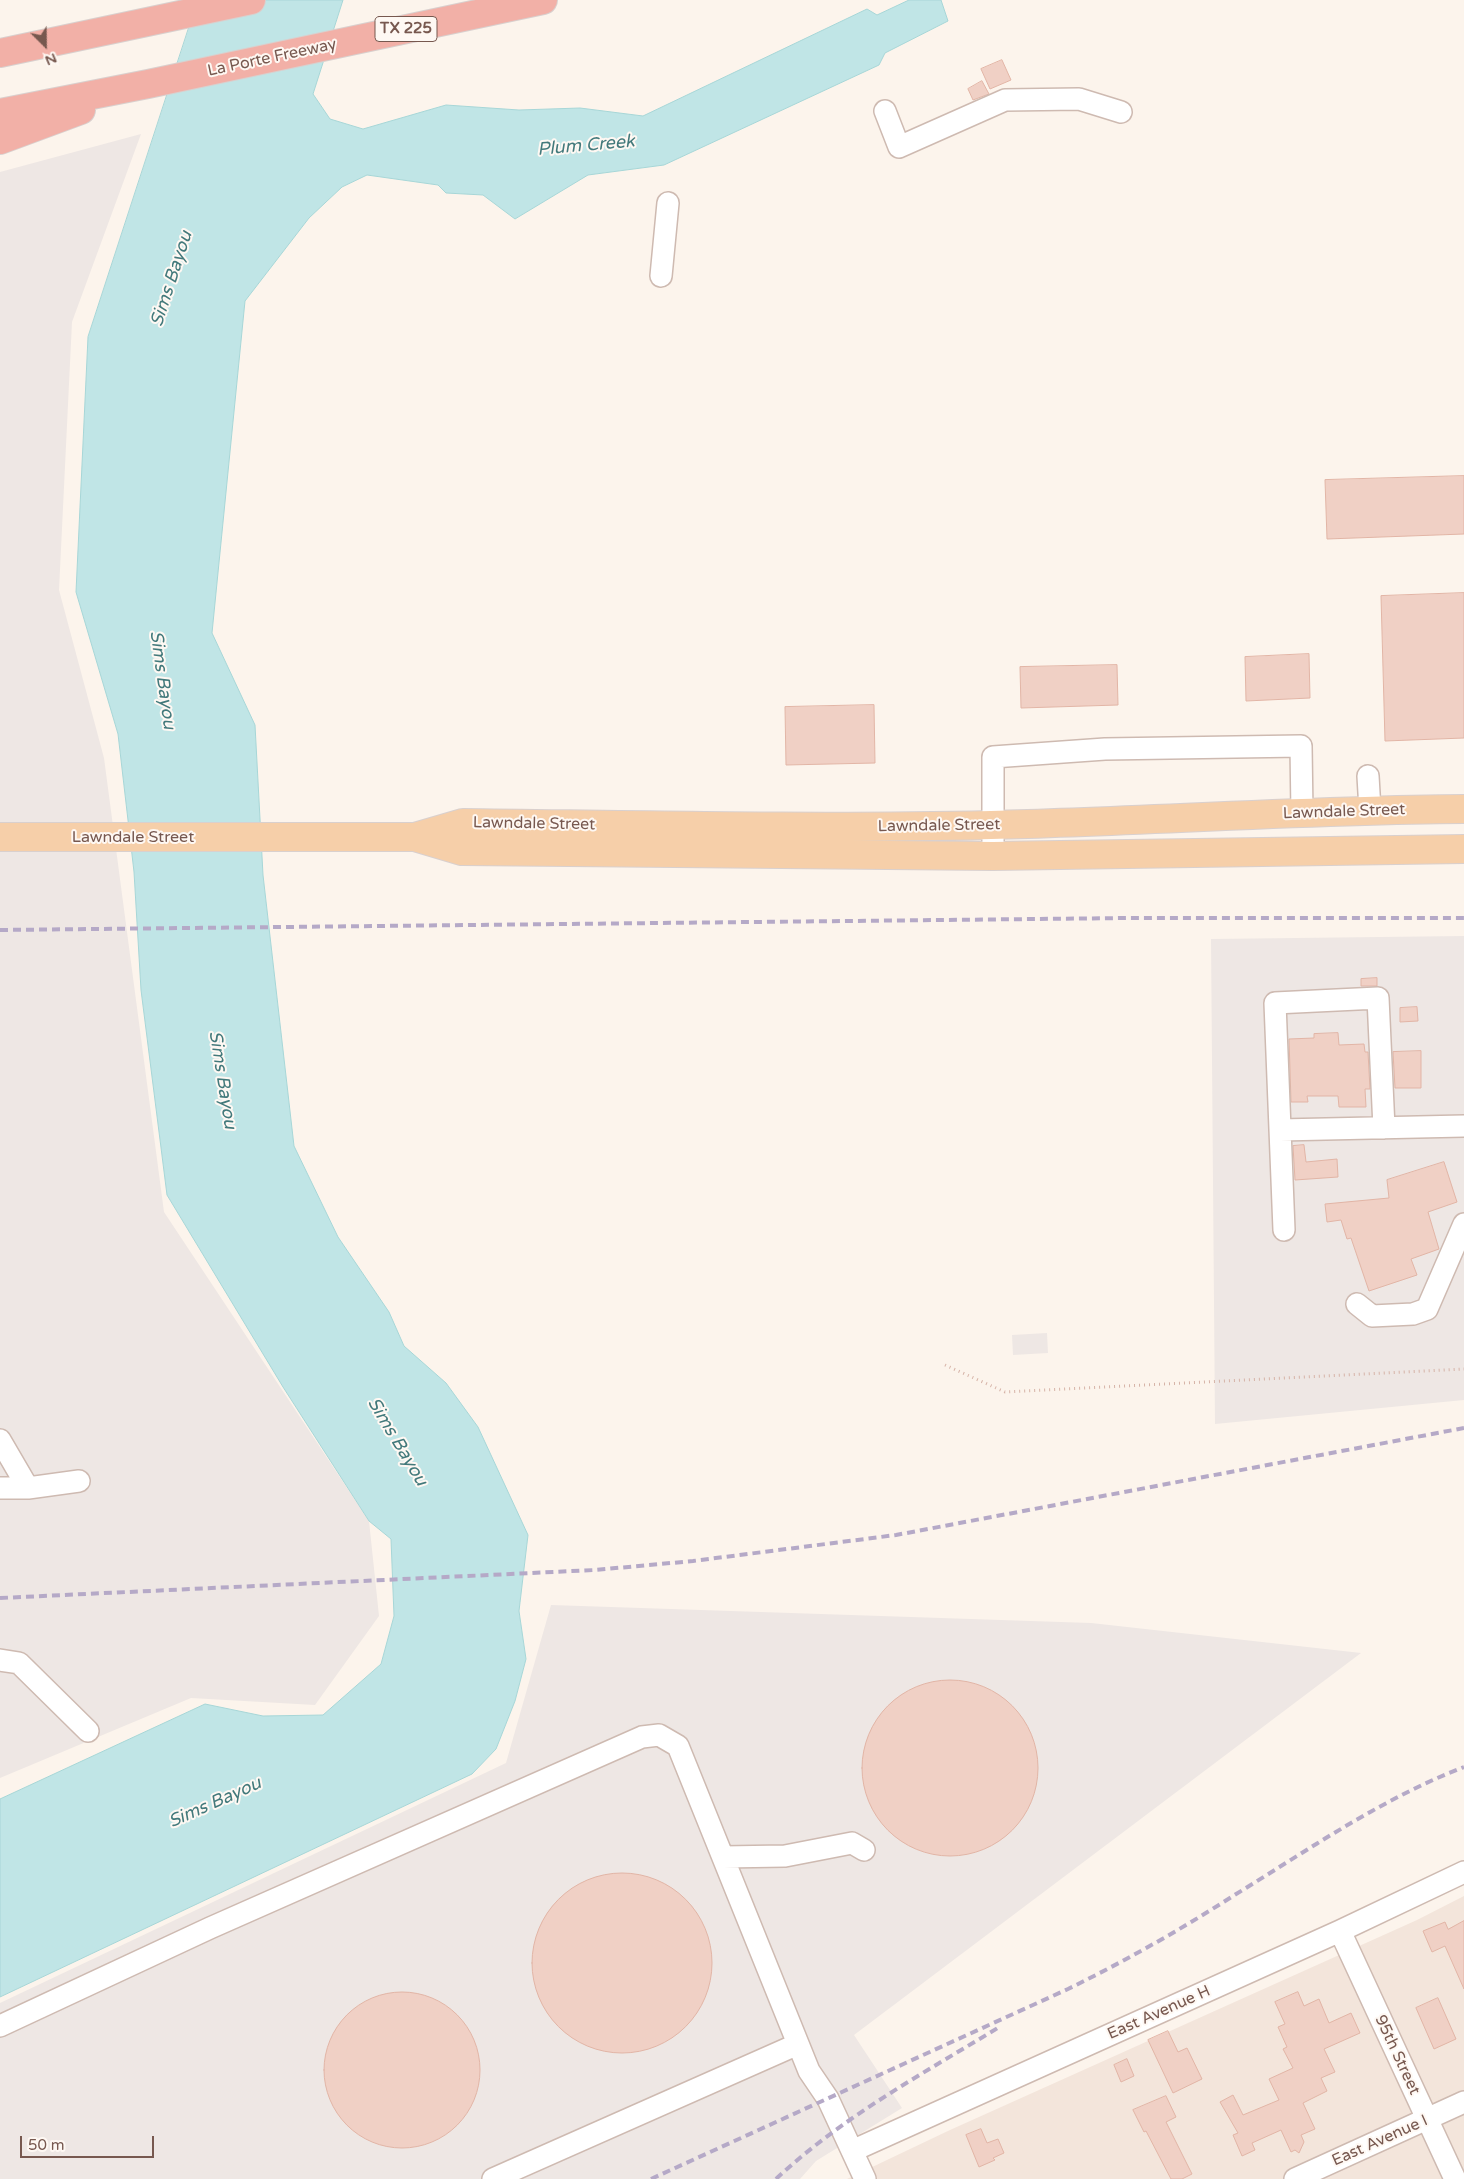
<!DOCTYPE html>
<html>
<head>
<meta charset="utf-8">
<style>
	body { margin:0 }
	#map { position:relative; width:1464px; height:2179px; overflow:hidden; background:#fcf4ec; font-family:"Varela Round",sans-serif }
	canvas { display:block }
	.north { position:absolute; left:20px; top:20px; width:50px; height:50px; -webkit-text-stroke:4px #fef8f3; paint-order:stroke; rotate:157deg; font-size:14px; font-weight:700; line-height:20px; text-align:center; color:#77584f }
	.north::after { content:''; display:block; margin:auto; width:18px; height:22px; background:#77584f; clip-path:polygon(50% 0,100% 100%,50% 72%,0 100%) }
	.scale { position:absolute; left:20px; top:2136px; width:134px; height:22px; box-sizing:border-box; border:2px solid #77584f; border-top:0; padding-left:6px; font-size:15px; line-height:18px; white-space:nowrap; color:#77584f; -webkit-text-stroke:4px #fef8f3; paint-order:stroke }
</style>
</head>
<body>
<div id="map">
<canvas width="1464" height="2179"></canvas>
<div class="north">N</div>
<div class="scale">50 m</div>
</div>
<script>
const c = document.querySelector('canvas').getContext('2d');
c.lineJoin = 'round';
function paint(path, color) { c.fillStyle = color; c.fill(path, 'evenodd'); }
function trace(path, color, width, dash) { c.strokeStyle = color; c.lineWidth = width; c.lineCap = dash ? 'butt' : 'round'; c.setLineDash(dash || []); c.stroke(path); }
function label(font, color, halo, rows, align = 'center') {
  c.font = font + ' "Varela Round",sans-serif'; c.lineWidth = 4; c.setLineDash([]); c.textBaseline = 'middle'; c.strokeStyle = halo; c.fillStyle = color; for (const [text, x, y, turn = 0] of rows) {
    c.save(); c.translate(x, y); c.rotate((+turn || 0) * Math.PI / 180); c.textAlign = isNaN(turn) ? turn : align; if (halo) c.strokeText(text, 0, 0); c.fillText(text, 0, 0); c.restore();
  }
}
const residential = new Path2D(`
	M 1464,1896 L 1464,2179 L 847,2179 L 950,2130 L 1417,1920 Z`);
const industrial = new Path2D(`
	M 141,134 L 72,322 L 59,590 L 104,758 L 164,1212 L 369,1521 L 379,1616 L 315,1705 L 191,1698 L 0,1778 L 0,172 Z
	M 1464,936 L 1464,1400 L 1215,1424 L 1211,939 Z
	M 1047,1333 L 1048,1353 L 1013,1355 L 1012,1335 Z
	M 551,1605 L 1091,1623 L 1361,1653 L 854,2035 L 902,2108 L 816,2161 L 800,2179 L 0,2179 L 0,2003 L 506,1763 Z`);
const water = new Path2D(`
	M 198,0 L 343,0 L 313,94 L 330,119 L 363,129 L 446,105 L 519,110 L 580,108 L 643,116 L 867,9 L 877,15 L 909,0 L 941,0 L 948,21 L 885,53 L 879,65 L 664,165 L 588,175 L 515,219 L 483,195 L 446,193 L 438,185 L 367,175 L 342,187 L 309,218 L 245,301 L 212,633 L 255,725 L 263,875 L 294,1146 L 338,1237 L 389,1312 L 404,1346 L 446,1383 L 478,1427 L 528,1535 L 519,1611 L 526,1659 L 515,1701 L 496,1749 L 472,1774 L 0,1997 L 0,1799 L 205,1704 L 263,1716 L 323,1715 L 381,1664 L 394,1616 L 391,1539 L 369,1521 L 283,1387 L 167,1195 L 141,990 L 134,872 L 118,734 L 76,592 L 88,337 Z`);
const building = new Path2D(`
	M 1002,60 L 1011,80 L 990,89 L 981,69 Z
	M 982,81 L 989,94 L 973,100 L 968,89 Z
	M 1464,476 L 1464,534 L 1327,539 L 1325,480 Z
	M 1464,593 L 1464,738 L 1385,741 L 1381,596 Z
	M 1309,654 L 1310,698 L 1246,701 L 1245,657 Z
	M 1117,665 L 1118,705 L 1021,708 L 1020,667 Z
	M 874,705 L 875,763 L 786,765 L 785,707 Z
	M 1377,978 L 1377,986 L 1361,986 L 1361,979 Z
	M 1417,1007 L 1418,1021 L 1400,1022 L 1400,1008 Z
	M 1338,1033 L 1339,1045 L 1364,1044 L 1365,1052 L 1368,1052 L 1370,1089 L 1365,1089 L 1366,1107 L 1339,1107 L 1338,1096 L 1307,1096 L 1308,1102 L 1291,1102 L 1289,1039 L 1314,1038 L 1314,1034 Z
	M 1421,1051 L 1421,1088 L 1395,1088 L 1393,1052 Z
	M 1304,1145 L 1306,1162 L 1337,1159 L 1338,1177 L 1295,1180 L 1293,1146 Z
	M 1444,1162 L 1457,1202 L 1428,1212 L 1439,1249 L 1411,1259 L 1417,1275 L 1369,1291 L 1351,1238 L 1347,1239 L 1341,1220 L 1327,1222 L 1325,1204 L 1389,1198 L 1387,1180 Z
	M862 1768a88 88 0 1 1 176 0a88 88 0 1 1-176 0Z
	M532 1963a90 90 0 1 1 180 0a90 90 0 1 1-180 0Z
	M 1464,1921 L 1464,1989 L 1445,1946 L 1432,1952 L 1423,1931 L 1445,1922 L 1448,1929 Z
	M324 2070a78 78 0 1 1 156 0a78 78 0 1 1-156 0Z
	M 1298,1992 L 1304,2006 L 1319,1999 L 1329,2023 L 1351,2013 L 1360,2033 L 1324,2049 L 1335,2072 L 1321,2078 L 1327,2091 L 1303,2103 L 1315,2129 L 1301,2135 L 1304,2142 L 1299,2153 L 1295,2150 L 1291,2152 L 1281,2130 L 1252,2143 L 1255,2150 L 1242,2156 L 1233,2135 L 1238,2133 L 1220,2102 L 1233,2095 L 1243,2115 L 1279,2100 L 1269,2079 L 1293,2068 L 1283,2049 L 1287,2047 L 1278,2027 L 1285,2024 L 1275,2002 Z
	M 1438,1998 L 1456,2039 L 1434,2049 L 1416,2008 Z
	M 1168,2031 L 1178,2052 L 1187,2048 L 1202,2079 L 1173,2093 L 1148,2040 Z
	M 1127,2059 L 1134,2076 L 1121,2082 L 1114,2065 Z
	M 1166,2096 L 1176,2117 L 1166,2122 L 1192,2174 L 1182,2179 L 1171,2179 L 1146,2131 L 1144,2132 L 1133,2110 Z
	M 981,2129 L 987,2143 L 998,2139 L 1004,2153 L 993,2158 L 995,2160 L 979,2167 L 966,2135 Z`);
const path = new Path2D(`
	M 945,1365 L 1005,1392 L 1464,1369`);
const minor = new Path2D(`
	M 885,111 L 899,147 L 1005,100 L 1079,99 L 1121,112
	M 661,276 L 668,203
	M 1368,776 L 1370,810
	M 993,856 L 993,757 L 1105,749 L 1301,746 L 1302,813
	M 1280,1130 L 1464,1126
	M 1284,1230 L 1275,1003 L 1378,998 L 1384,1128
	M 1357,1304 L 1372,1316 L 1413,1314 L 1427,1309 L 1464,1224
	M 0,1440 L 28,1488
	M 0,1488 L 28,1488 L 79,1481
	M 0,1660 L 19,1663 L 88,1731
	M 723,1857 L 785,1856 L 852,1843 L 864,1850
	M 1340,1931 L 1455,2179
	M 0,2026 L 210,1928 L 642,1737 L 659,1735 L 678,1746 L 809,2071 L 828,2099 L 865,2179
	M 852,2151 L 1340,1931 L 1464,1872
	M 493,2179 L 798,2044
	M 1295,2179 L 1464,2102`);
const major = new Path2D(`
	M 0,837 L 415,837 L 463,823 C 639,825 815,829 991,825 C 1149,821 1306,810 1464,809
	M 415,837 L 462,851 L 993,856 L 1464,849`);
const highway = new Path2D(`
	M 0,53 L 251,0
	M 0,113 L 148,84 L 543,0
	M 0,140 L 81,110`);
const rail = new Path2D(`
	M 0,930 L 1129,918 L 1464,918
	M 0,1598 L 595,1570 L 693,1561 L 896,1535 L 1464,1428
	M 651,2179 L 1068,1989 C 1125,1961 1180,1930 1233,1896 C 1308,1850 1381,1799 1464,1767
	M 776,2179 C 842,2117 924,2073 1001,2026`);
const shields = [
	[406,29,62]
];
const shieldNames = [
	["TX 225",406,29]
];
const streetNames = [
	["La Porte Freeway",272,58,-12],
	["Lawndale Street",1344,812,-2],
	["Lawndale Street",534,824,1],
	["Lawndale Street",939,826,-1],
	["Lawndale Street",133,838],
	["East Avenue H",1159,2013,-24],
	["95th Street",1397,2055,65],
	["East Avenue I",1380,2141,-24]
];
const waterNames = [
	["Plum Creek",586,146,-5],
	["Sims Bayou",172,279,-72],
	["Sims Bayou",162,680,82],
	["Sims Bayou",222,1080,81],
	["Sims Bayou",397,1442,59],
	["Sims Bayou",215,1803,-24]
];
paint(residential, '#f3e5db');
paint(industrial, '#eee7e4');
paint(water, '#c0e5e6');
trace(water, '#a7d6d7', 1);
paint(building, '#f0d0c5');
trace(building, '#e2b5a6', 1);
trace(minor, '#cebab1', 24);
trace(major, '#d9d0ce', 30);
trace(highway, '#d9d0ce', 30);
trace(path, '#d6b3a7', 3, [1, 4]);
trace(minor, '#fff', 21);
trace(major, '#f6cfa9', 28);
trace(highway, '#f2b0a7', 28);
trace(rail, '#b5a9c7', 4, [8, 5]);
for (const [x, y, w] of shields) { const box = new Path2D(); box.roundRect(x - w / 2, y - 12.5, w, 25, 4); c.fillStyle = '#fef8f3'; c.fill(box); trace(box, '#77584f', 1); }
label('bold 15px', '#77584f', null, shieldNames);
label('16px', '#77584f', '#fef8f3', streetNames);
label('italic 18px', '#42797b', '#fef8f3', waterNames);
</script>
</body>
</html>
